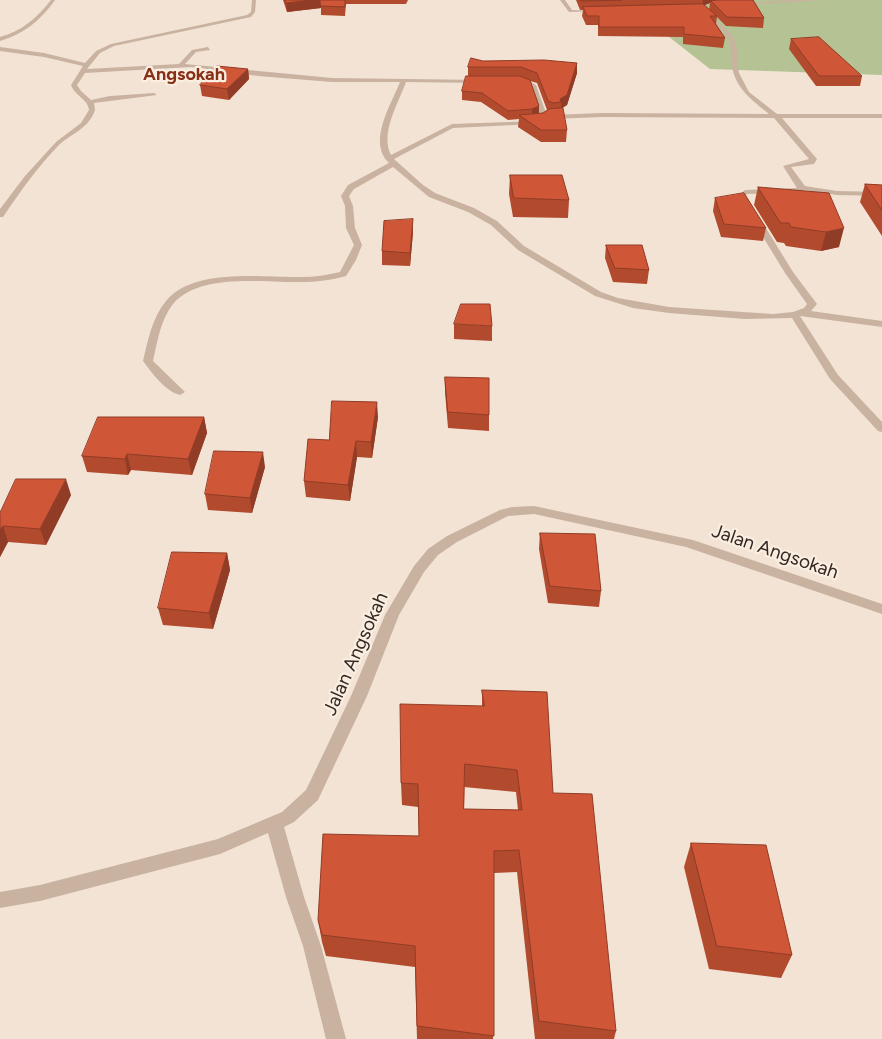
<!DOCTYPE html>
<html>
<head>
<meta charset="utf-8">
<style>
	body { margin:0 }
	canvas { display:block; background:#f2e3d5 }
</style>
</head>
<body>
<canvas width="882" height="1039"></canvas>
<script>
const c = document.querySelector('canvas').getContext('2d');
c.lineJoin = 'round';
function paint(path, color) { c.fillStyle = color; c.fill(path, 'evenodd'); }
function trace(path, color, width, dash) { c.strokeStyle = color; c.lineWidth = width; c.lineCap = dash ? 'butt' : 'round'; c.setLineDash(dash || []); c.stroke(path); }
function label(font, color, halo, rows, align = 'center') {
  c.font = font + ' Figtree,sans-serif'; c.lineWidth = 4.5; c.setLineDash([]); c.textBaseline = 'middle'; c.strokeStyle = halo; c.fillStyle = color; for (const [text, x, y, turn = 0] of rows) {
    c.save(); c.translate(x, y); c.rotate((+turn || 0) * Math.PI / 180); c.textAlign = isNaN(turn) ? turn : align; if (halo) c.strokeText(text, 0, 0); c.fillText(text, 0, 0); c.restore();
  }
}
const green = new Path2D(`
	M 622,0 L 882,0 L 882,75 L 710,69 Z`);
const minor = new Path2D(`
	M 51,0 L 55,0 C 41,20 24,34 0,41 L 0,37 C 22,31 37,18 51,0 Z
	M 252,0 L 256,0 L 255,12 L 251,17 L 114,46 L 100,53 L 87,69 L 179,64 L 192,50 L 208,47 L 210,50 L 196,52 L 185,64 L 332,78 L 483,80 L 481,83 L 406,82 C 398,104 380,133 391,155 L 452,124 L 537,121 L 537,123 L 535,124 L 453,128 L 394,159 L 423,185 L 435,193 L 474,208 L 497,221 L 524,246 L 601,292 L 618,298 L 669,307 L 773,314 L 793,312 L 804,308 L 807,304 L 785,273 L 738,196 L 745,190 L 797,188 L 783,166 L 809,159 L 774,118 L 602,117 L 551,119 L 540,114 L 531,87 L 514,81 L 514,79 L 529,81 L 536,85 L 546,113 L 552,115 L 602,113 L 769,114 C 753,101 735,88 732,66 C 730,56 733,45 727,36 C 721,27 710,19 702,11 L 704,9 L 733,36 L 738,54 L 737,64 L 739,73 L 749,92 L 777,114 L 882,114 L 882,118 L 782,118 L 817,159 L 814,164 L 791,167 L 805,186 L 837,191 L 882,192 L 882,196 L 837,195 L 803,190 L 800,192 L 747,194 L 746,196 L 793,272 L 817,304 L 811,311 L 882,321 L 882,327 L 800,316 L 838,375 L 882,422 L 882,432 L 878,431 L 830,379 L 792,318 L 745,319 L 669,313 L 633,308 L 595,296 L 518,250 L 491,225 L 468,212 L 429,197 L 393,167 L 354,189 L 349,196 L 353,206 L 355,228 L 362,245 L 356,260 L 346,276 C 331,280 317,282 301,282 C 264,283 200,272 173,304 C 161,319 157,342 153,361 L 185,392 L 180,395 C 165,391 152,373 143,361 C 148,340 152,318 166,301 C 194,267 263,278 302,277 C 315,277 327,275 340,272 L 354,245 L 346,228 L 345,206 L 341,196 L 348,185 L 389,163 C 367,142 391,105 400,82 L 332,82 L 258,76 L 191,67 L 85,73 L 77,85 L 81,91 L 91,100 L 110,96 L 154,93 L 157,95 L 94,103 L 95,110 C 89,128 73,133 60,144 C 38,166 20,192 3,217 L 0,217 L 0,209 L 25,176 L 56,142 L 81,123 L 89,110 C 88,99 75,96 71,85 L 83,66 L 44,57 L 0,51 L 0,47 L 44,53 L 85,63 L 96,51 L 111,44 L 247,15 L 251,12 Z
	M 560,0 L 565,0 L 572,10 L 601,11 L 569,12 Z
	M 792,0 L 824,0 L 740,5 L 738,4 Z
	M 534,506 L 693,540 L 882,604 L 882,614 L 686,547 L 534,514 L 508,516 L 457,542 L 438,555 L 424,572 L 399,615 L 367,696 L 318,800 L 294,822 L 284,827 L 304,897 L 321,946 L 346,1039 L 326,1039 L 303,946 L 286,897 L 268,833 L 220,854 L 40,901 L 0,908 L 0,892 L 40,885 L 218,839 L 282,812 L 306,790 L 351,696 L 385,615 L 414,566 L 428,549 L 447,536 L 500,510 L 512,507 Z`);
const wall = new Path2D(`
	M 283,0 L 408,0 L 406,4 L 346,4 L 345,16 L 321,15 L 321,8 L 287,12 Z
	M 576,0 L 753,0 L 764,18 L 763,28 L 726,26 L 717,17 L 716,24 L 725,38 L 723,48 L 683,44 L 683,37 L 598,36 L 598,25 L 586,25 L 582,16 L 583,10 L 580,10 ZM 710,3 L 709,10 L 704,5 Z
	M 791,39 L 862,76 L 860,86 L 816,86 L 789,49 Z
	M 483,61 L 577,73 L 567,105 L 561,108 L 567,130 L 566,142 L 541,142 L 518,127 L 519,119 L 508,120 L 481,102 L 462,100 L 462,91 L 468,76 L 468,67 ZM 530,81 L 537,83 L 547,110 L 543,113 L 539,113 Z
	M 248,69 L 249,79 L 229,100 L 202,96 L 200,85 Z
	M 510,175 L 569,200 L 568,218 L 513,217 L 509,194 Z
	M 865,184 L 882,185 L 882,236 L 860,202 Z
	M 758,187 L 829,193 L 839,247 L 821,251 L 786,246 L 784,243 L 777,242 L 754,205 Z
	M 715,198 L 766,228 L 763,241 L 721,237 L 713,211 Z
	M 413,232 L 410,266 L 382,265 L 382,251 Z
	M 606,245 L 649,270 L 647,284 L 613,282 L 605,258 Z
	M 454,324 L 492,326 L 492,341 L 454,339 Z
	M 445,377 L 489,415 L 489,431 L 448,428 L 445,392 Z
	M 204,417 L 207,433 L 192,475 L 131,470 L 128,475 L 87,472 L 82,456 Z
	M 378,417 L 372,458 L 357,457 L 350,501 L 306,497 L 304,481 L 329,440 Z
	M 265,467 L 252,513 L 208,510 L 205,494 Z
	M 71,495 L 46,545 L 8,542 L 0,557 L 0,513 Z
	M 540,533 L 601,591 L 599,607 L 548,603 L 539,549 Z
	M 227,553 L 230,570 L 213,629 L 163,625 L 158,608 Z
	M 482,690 L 553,793 L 616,1031 L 614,1039 L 535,1039 L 517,872 L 494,873 L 493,1039 L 417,1039 L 415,967 L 326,956 L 322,942 L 318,920 L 419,836 L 418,807 L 402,805 L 401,783 L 482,706 ZM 464,787 L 516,792 L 518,810 L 464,809 Z
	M 691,843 L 792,955 L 781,978 L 709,969 L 684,867 Z`);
const shadedWall = new Path2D(`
	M 313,0 L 320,0 L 321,8 L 287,12 L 286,3 Z
	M 703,0 L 712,0 L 712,2 L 711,1 L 710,3 L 702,6 Z
	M 577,63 L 577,73 L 567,105 L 561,109 L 561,102 L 560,99 Z
	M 248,69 L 249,79 L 229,100 L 227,89 Z
	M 539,106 L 539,115 L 532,118 L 532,109 Z
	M 413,219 L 413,232 L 410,266 L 410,253 Z
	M 844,228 L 839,247 L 821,251 L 826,232 Z
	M 377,402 L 378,417 L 372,458 L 371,442 Z
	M 204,417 L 207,433 L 192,475 L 188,459 Z
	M 356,441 L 357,457 L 350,501 L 348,485 Z
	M 263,452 L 265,467 L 252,513 L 250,498 Z
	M 127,454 L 131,470 L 128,475 L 125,459 Z
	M 66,479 L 71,495 L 46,545 L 40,529 Z
	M 3,526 L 8,542 L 0,557 L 0,530 Z
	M 227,553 L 230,570 L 213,629 L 209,613 Z`);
const building = new Path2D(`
	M 285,0 L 313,0 L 286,3 Z
	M 320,0 L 345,0 L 345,7 L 321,6 Z
	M 580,0 L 622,0 L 583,1 Z
	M 718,0 L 753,0 L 764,18 L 727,17 L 711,1 Z
	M 703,4 L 717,16 L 710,16 L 725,38 L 684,34 L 684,27 L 599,27 L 599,16 L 587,16 L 583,7 Z
	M 819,37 L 862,76 L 819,76 L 791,39 Z
	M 471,58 L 483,61 L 544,60 L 577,63 L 567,95 L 560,99 L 561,102 L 553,103 L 548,101 L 537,73 L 521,67 L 468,67 Z
	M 217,66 L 248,69 L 227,89 L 200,85 Z
	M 466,76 L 520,76 L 530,80 L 539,106 L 532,109 L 508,111 L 482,93 L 462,91 Z
	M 563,108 L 567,130 L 541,130 L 519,115 L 543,113 L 549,109 Z
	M 510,175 L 562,175 L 569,200 L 514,198 Z
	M 865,184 L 882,185 L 882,210 Z
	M 758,187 L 829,193 L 844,228 L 826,232 L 791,227 L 789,223 L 781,223 Z
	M 744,193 L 766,228 L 724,224 L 715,198 Z
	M 413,219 L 410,253 L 382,251 L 384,221 Z
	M 606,245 L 642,245 L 649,270 L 615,268 Z
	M 461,304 L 490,304 L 492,326 L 454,324 Z
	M 445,377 L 489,378 L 489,415 L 448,412 Z
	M 332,401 L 377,402 L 371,442 L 356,441 L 348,485 L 304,481 L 308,439 L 329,440 Z
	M 98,417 L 204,417 L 188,459 L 127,454 L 125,459 L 82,456 Z
	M 214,451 L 263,452 L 250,498 L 205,494 Z
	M 16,479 L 66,479 L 40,529 L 3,526 L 0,530 L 0,513 Z
	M 540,533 L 595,534 L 601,591 L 550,586 Z
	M 172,552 L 227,553 L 209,613 L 158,608 Z
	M 482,690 L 547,692 L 553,793 L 592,794 L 616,1031 L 539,1021 L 519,850 L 494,851 L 494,1036 L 417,1026 L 415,946 L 322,935 L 318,920 L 323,834 L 419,836 L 418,784 L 401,783 L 400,704 L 484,706 ZM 465,764 L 517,770 L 522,810 L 464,809 Z
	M 691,843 L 766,845 L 792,955 L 717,946 Z`);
const farQuarternames = [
	["Angsokah",184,75]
];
const streetNames = [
	["Jalan Angsokah",775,552,19],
	["Jalan Angsokah",356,654,-66]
];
paint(green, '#b4c294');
paint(minor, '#cab2a0');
paint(wall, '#b24a2e');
paint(shadedWall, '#913c26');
paint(building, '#cf5636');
trace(building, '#913c26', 1);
label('bold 18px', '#882f18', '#faeee1', farQuarternames);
label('19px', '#342824', '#faeee1', streetNames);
</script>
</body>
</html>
